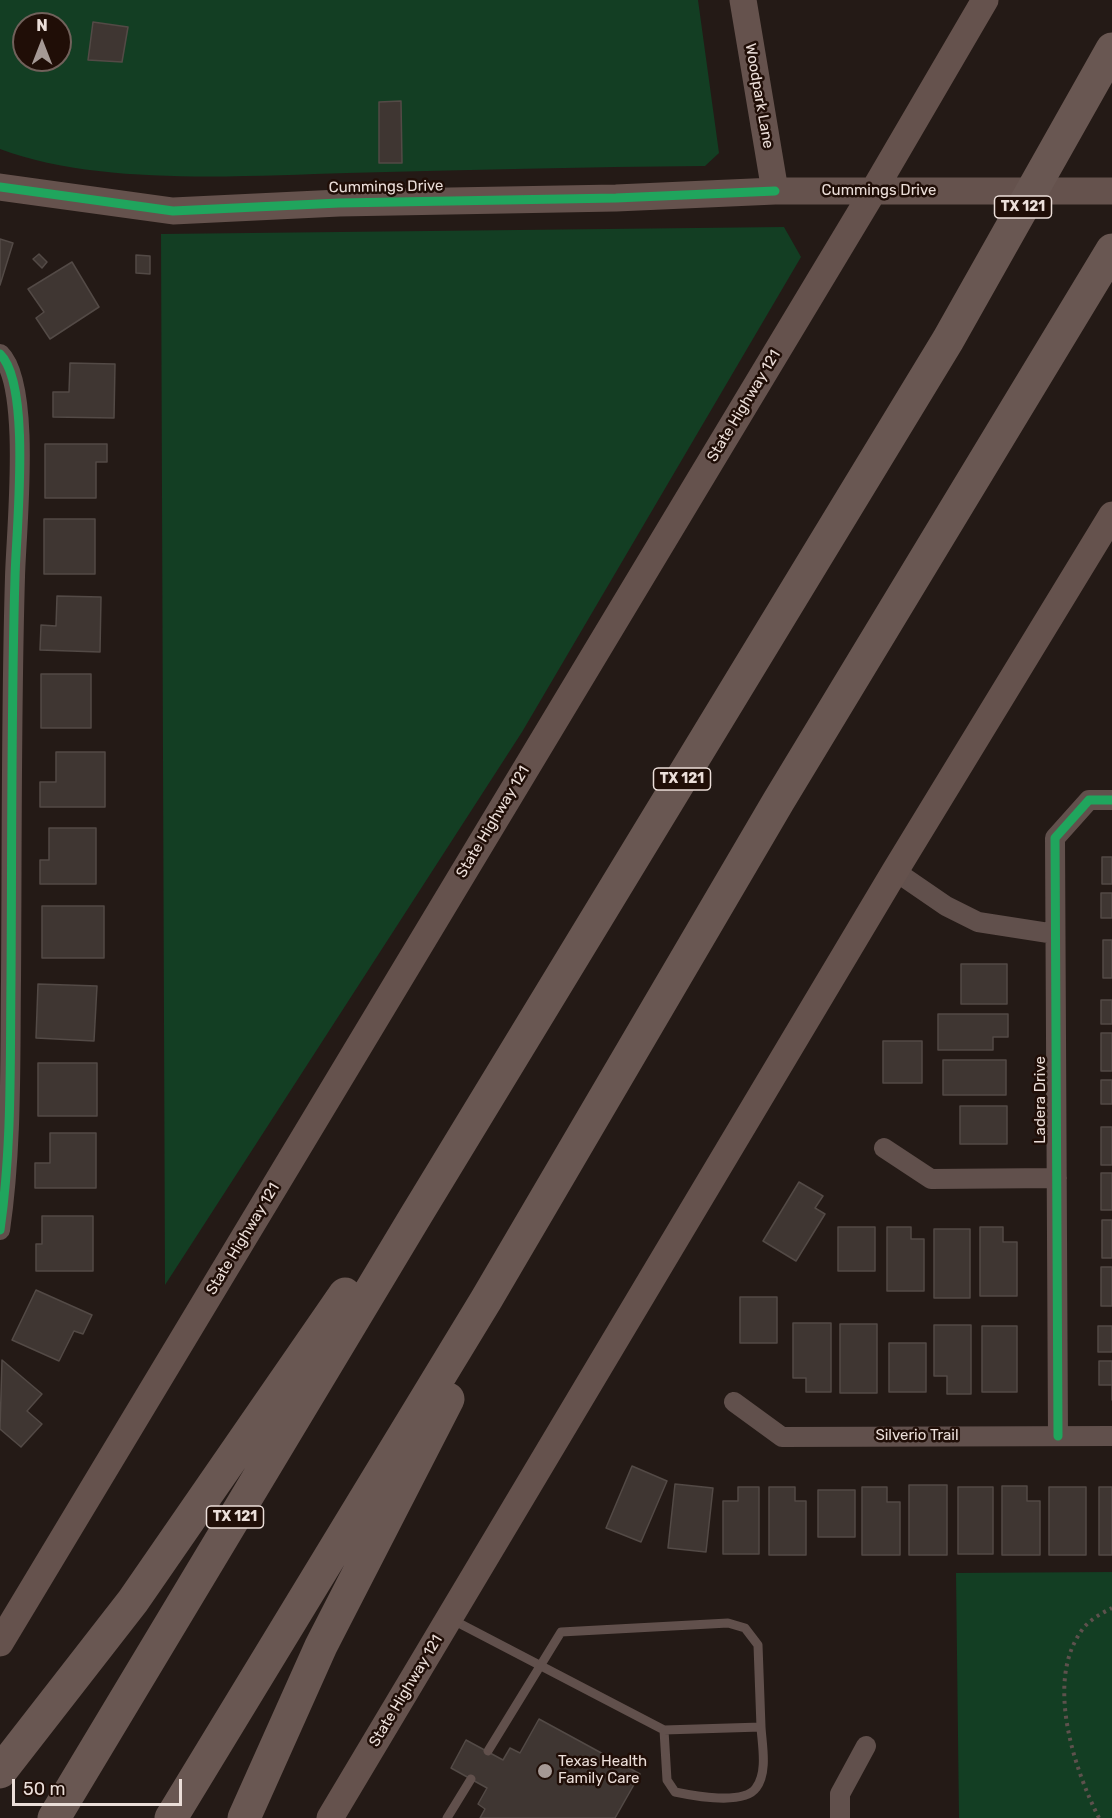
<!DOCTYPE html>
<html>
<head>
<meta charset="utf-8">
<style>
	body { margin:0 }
	#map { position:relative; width:1112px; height:1818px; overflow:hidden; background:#241a16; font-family:Rubik,sans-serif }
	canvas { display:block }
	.north { position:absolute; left:12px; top:12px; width:60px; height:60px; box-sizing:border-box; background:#200e07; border:2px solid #71615b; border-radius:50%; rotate:0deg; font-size:16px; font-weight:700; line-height:24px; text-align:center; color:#ebded9 }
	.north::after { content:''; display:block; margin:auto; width:21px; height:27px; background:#a59995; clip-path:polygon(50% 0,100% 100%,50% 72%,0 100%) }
	.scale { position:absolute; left:12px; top:1779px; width:170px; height:27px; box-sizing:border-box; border:3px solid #ebded9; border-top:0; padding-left:8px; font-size:18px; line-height:21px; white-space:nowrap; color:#ebded9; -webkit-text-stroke:4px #200e07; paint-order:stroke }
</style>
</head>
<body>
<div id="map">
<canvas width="1112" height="1818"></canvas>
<div class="north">N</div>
<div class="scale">50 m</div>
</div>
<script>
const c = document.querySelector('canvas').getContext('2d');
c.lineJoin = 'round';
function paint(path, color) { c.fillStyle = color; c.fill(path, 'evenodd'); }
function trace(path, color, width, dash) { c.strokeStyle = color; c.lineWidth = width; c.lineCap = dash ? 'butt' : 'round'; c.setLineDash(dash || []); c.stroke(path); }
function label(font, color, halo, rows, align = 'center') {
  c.font = font + ' Rubik,sans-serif'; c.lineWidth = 5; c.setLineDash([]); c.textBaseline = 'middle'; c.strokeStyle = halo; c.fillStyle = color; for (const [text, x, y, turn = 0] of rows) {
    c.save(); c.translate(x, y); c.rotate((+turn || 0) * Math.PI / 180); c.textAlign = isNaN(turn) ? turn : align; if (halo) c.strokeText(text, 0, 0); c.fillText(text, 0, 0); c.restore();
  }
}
const green = new Path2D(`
	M 0,0 L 698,0 L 719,153 L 705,166 C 586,167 466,170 347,173 C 242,176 98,186 0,149 ZM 24,24 L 60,24 L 60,60 L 24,60 Z
	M 784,227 L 801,257 L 522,732 L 165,1285 L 161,234 Z
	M 1112,1572 L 1112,1818 L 959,1818 L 956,1573 Z`);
const building = new Path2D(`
	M 93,22 L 128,27 L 122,62 L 88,60 Z
	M 401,101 L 402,163 L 379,163 L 379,102 Z
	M 0,239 L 13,243 L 0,285 Z
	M 39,254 L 47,262 L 42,268 L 33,259 Z
	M 136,255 L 150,256 L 150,274 L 136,273 Z
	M 72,262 L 99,307 L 50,339 L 36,318 L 44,312 L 28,289 Z
	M 70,363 L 115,364 L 114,418 L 53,417 L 53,392 L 69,392 Z
	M 45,444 L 107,444 L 107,462 L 96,462 L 96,498 L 45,498 Z
	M 44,519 L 95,519 L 95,574 L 44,574 Z
	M 57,596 L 101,597 L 100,652 L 40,650 L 41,625 L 56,626 Z
	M 41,674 L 91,674 L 91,728 L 41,728 Z
	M 56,752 L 105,752 L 105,807 L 40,807 L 40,782 L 56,782 Z
	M 49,828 L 96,828 L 96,884 L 40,884 L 40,860 L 49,860 Z
	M 1102,857 L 1112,857 L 1112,884 L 1102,884 Z
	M 1101,893 L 1112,893 L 1112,918 L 1101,918 Z
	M 42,906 L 104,906 L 104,958 L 42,958 Z
	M 1103,940 L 1112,940 L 1112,978 L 1103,978 Z
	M 961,964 L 1007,964 L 1007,1004 L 961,1004 Z
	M 38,984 L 97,986 L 94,1041 L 36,1038 Z
	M 1101,1000 L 1112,1000 L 1112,1024 L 1101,1024 Z
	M 938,1014 L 1008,1014 L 1008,1037 L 993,1037 L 993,1050 L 938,1050 Z
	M 1101,1033 L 1112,1033 L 1112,1071 L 1101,1071 Z
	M 883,1041 L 922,1041 L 922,1083 L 883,1083 Z
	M 943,1060 L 1006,1060 L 1006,1095 L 943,1095 Z
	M 38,1063 L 97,1063 L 97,1116 L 38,1116 Z
	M 1101,1080 L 1112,1080 L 1112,1104 L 1101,1104 Z
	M 960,1106 L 1007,1106 L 1007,1144 L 960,1144 Z
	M 1101,1127 L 1112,1127 L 1112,1165 L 1101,1165 Z
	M 50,1133 L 96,1133 L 96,1188 L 35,1188 L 35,1163 L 50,1163 Z
	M 1101,1173 L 1112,1173 L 1112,1210 L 1101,1210 Z
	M 799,1182 L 823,1196 L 815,1208 L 825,1214 L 796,1261 L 763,1241 Z
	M 42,1216 L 93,1216 L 93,1271 L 36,1271 L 36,1244 L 42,1244 Z
	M 1102,1220 L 1112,1220 L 1112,1258 L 1102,1258 Z
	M 838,1227 L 875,1227 L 875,1271 L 838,1271 Z
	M 887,1227 L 911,1227 L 911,1239 L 924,1239 L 924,1291 L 887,1291 Z
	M 980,1227 L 1003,1227 L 1003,1242 L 1017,1242 L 1017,1296 L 980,1296 Z
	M 934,1229 L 970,1229 L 970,1298 L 934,1298 Z
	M 1101,1267 L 1112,1267 L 1112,1306 L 1101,1306 Z
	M 36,1290 L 92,1315 L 83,1334 L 74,1331 L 59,1361 L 12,1340 Z
	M 740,1297 L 777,1297 L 777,1343 L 740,1343 Z
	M 793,1323 L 831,1323 L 831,1392 L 806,1392 L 806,1378 L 793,1378 Z
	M 840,1324 L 877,1324 L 877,1393 L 840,1393 Z
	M 934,1325 L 971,1325 L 971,1394 L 947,1394 L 947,1376 L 934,1376 Z
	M 982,1326 L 1017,1326 L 1017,1392 L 982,1392 Z
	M 1098,1326 L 1112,1326 L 1112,1352 L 1098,1352 Z
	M 889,1343 L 926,1343 L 926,1392 L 889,1392 Z
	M 2,1360 L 42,1394 L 27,1411 L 42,1424 L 21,1447 L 0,1429 Z
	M 1099,1361 L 1112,1361 L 1112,1400 L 1112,1385 L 1099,1385 Z
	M 632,1466 L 667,1481 L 641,1542 L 606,1528 Z
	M 675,1484 L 713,1488 L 706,1552 L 668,1548 Z
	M 909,1485 L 947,1485 L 947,1555 L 909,1555 Z
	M 1002,1486 L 1027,1486 L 1027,1501 L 1040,1501 L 1040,1555 L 1002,1555 Z
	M 738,1487 L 759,1487 L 759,1554 L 723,1554 L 723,1501 L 738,1501 Z
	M 769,1487 L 795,1487 L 795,1501 L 806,1501 L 806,1555 L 769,1555 Z
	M 862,1487 L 887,1487 L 887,1502 L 900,1502 L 900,1555 L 862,1555 Z
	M 958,1487 L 993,1487 L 993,1554 L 958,1554 Z
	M 1049,1487 L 1086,1487 L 1086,1555 L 1049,1555 Z
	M 1099,1487 L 1112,1487 L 1112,1555 L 1099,1555 Z
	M 818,1490 L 855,1490 L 855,1537 L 818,1537 Z
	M 539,1719 L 640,1774 L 615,1818 L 480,1818 L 485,1809 L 478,1804 L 487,1788 L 451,1768 L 466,1740 L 503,1760 L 510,1748 L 520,1753 Z`);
const path = new Path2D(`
	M 1099,1818 C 1074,1769 1046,1683 1080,1633 C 1087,1621 1100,1614 1112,1608`);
const lane = new Path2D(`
	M 451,1619 L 664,1730 L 761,1727 L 758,1645 L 745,1628 L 728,1623 L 561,1632 L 488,1751
	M 664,1730 L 667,1780 L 675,1792 C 694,1796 744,1805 756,1788 C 768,1772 762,1745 761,1727
	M 447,1818 L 471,1779`);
const street = new Path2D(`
	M 0,354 C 32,385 16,531 15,577 C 11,711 12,846 11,981 C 10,1063 12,1148 0,1230
	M 895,871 L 946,906 L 978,922 L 1055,934
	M 884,1148 L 931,1179 L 1057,1178
	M 734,1402 L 782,1437 L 1112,1436
	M 1058,1436 L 1055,838 L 1089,800 L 1112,800
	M 840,1818 L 840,1794 L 866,1746`);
const secondary = new Path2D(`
	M 743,0 L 775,191
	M 0,187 L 173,211 L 339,203 L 616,198 L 775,191 L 1112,191
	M 0,1643 L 874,190 L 985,0
	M 330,1818 L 895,871 L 1112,515`);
const highway = new Path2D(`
	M 0,1772 L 133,1601 L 345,1294
	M 54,1818 L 415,1217 L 948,340 L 1112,49
	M 171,1818 L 486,1300 L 778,802 L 1112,250
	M 244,1818 L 321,1646 L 448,1399`);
const cycleway = new Path2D(`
	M 0,187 L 173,211 L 339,203 L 616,198 L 775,191
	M 0,354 C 32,385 16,531 15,577 C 11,711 12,846 11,981 C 10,1063 12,1148 0,1230
	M 1058,1436 L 1055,838 L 1089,800 L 1112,800`);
const markers = [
	[545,1771,8,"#a59995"]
];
const shields = [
	[1023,207,57],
	[682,779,57],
	[235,1517,57]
];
const shieldNames = [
	["TX 121",1023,207],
	["TX 121",682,779],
	["TX 121",235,1517]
];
const streetNames = [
	["Woodpark Lane",759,96,80],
	["Cummings Drive",386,187,-1],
	["Cummings Drive",879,191],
	["State Highway 121",744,406,-59],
	["State Highway 121",493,822,-59],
	["Ladera Drive",1041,1100,-90],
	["State Highway 121",243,1239,-59],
	["Silverio Trail",917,1436],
	["State Highway 121",406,1691,-59]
];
const poiNames = [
	["Texas Health",558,1762],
	["Family Care",558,1779]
];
paint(green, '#133e23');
paint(building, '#3f3632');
trace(building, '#534a46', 1.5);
trace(path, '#5d514d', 4, [3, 4.5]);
trace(lane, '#61504c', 9);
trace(street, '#61504c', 20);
trace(secondary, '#65524d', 27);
trace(highway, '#695752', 33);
trace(cycleway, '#20a55d', 9);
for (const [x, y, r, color] of markers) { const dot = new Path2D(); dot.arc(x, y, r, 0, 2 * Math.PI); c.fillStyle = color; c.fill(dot); trace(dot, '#200e07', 2); }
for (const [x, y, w] of shields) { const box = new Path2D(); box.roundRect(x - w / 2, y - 11, w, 22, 4.5); c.fillStyle = '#200e07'; c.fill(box); trace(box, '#ebded9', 1.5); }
label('bold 14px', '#ebded9', null, shieldNames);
label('15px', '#ebded9', '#200e07', streetNames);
label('15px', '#ebded9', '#200e07', poiNames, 'left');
</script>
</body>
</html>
